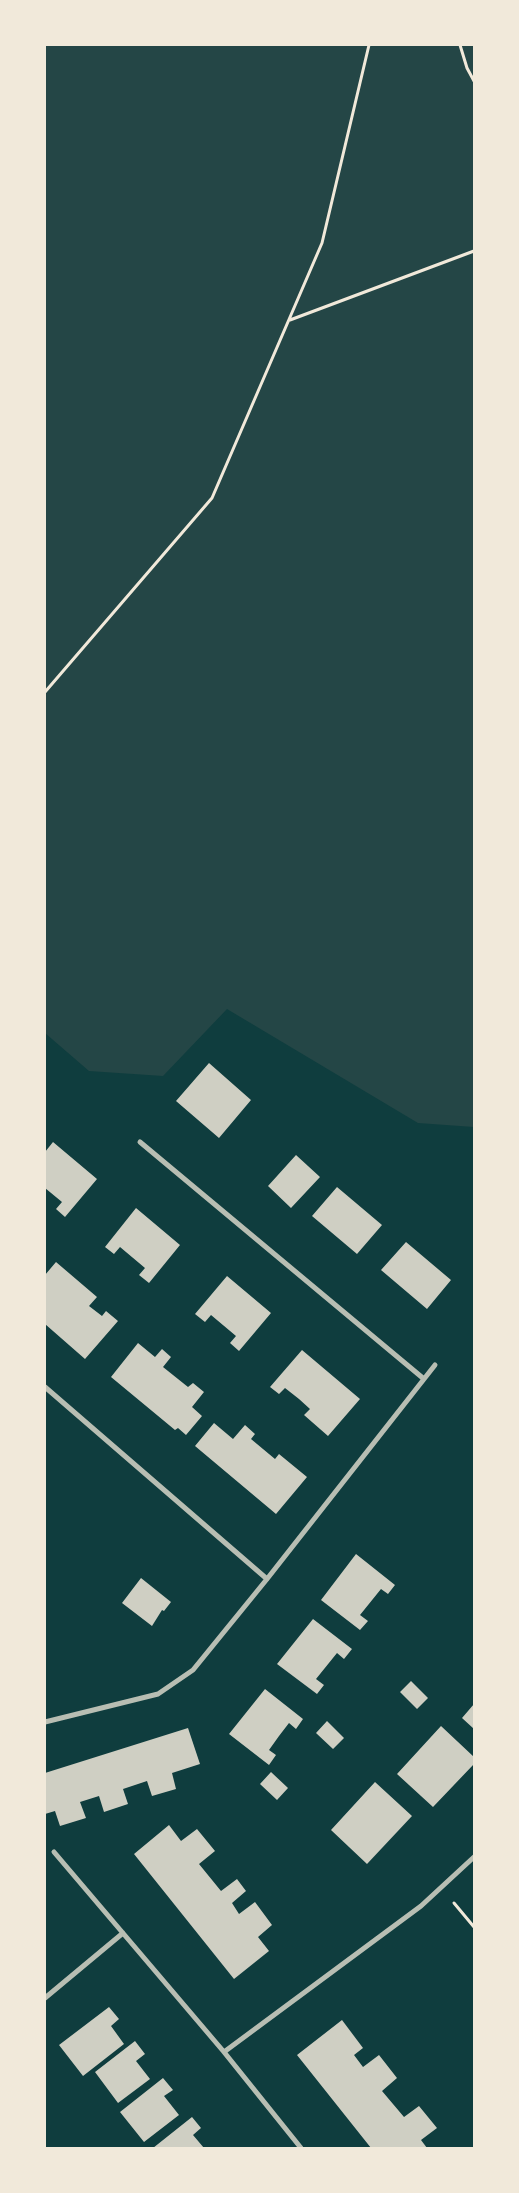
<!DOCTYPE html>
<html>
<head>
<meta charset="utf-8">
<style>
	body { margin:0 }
	#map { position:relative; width:519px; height:2193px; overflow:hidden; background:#0f3d3e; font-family:"DejaVu Sans",sans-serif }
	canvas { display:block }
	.frame { position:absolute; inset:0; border:46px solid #f1e9da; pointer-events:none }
</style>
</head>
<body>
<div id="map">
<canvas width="519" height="2193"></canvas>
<div class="frame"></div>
</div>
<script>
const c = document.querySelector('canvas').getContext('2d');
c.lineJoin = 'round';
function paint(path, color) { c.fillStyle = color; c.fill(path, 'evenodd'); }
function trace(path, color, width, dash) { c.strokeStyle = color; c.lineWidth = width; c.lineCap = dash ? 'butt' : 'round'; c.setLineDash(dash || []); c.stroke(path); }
const green = new Path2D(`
	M 45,45 L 474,45 L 474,1127 L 418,1123 L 227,1009 L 163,1076 L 89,1071 L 45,1033 Z`);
const building = new Path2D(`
	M 209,1063 L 251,1100 L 219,1138 L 176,1101 Z
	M 53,1142 L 97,1179 L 65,1217 L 56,1209 L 62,1202 L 45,1188 L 45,1152 Z
	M 296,1155 L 320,1177 L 291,1208 L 268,1186 Z
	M 337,1187 L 382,1225 L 357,1254 L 312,1216 Z
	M 136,1208 L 180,1245 L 149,1283 L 139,1275 L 145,1268 L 120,1247 L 114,1254 L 105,1247 Z
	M 406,1242 L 451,1280 L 427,1309 L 381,1270 Z
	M 56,1262 L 97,1297 L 89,1306 L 102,1316 L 106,1311 L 118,1321 L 85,1359 L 45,1324 L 45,1275 Z
	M 227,1276 L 271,1313 L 239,1351 L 230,1343 L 236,1336 L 211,1315 L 205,1322 L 195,1314 Z
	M 138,1343 L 155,1357 L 162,1349 L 171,1357 L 163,1367 L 188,1387 L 193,1383 L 204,1392 L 192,1407 L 202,1416 L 186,1435 L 178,1428 L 175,1430 L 111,1377 Z
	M 302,1350 L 360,1399 L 328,1436 L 304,1415 L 310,1409 L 299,1399 L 285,1388 L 279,1394 L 270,1387 Z
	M 214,1423 L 233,1439 L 245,1425 L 255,1434 L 251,1439 L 275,1459 L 279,1454 L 307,1477 L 276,1514 L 195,1446 Z
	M 356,1554 L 395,1585 L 388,1594 L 381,1589 L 360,1615 L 368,1621 L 360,1630 L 321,1600 Z
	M 141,1578 L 171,1602 L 164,1611 L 162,1610 L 152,1626 L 122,1603 Z
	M 313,1619 L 352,1649 L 344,1659 L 337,1653 L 316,1679 L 324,1685 L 317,1694 L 277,1664 Z
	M 411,1681 L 428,1698 L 417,1709 L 400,1692 Z
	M 265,1689 L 303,1719 L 296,1729 L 289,1723 L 279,1736 L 269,1750 L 276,1755 L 269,1765 L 229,1734 Z
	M 474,1704 L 474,1729 L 462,1718 Z
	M 327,1721 L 344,1738 L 333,1749 L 316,1733 Z
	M 441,1726 L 474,1757 L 474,1764 L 433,1807 L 397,1774 Z
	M 188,1728 L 200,1764 L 172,1773 L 176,1789 L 152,1796 L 147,1781 L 123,1789 L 128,1804 L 104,1812 L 99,1796 L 80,1802 L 86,1818 L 60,1826 L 55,1811 L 45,1814 L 45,1773 Z
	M 271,1772 L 288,1788 L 277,1800 L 260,1784 Z
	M 375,1782 L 412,1816 L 367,1864 L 331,1830 Z
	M 169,1825 L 181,1841 L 197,1829 L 215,1851 L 199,1864 L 221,1891 L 237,1879 L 246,1891 L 232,1903 L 239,1914 L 255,1902 L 272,1925 L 258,1937 L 269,1951 L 234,1979 L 134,1854 Z
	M 109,2007 L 119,2019 L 111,2026 L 124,2044 L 83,2076 L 59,2045 Z
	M 342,2020 L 363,2048 L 354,2055 L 363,2067 L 379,2055 L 397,2078 L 382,2091 L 404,2117 L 419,2106 L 437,2128 L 421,2140 L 427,2148 L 371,2148 L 297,2055 Z
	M 135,2041 L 145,2054 L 136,2061 L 150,2079 L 118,2103 L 95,2072 Z
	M 163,2078 L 173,2090 L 164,2096 L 179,2115 L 144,2142 L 120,2112 Z
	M 192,2117 L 201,2128 L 193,2135 L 204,2148 L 153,2148 Z`);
const path = new Path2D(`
	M 460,45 L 467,68 L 474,81
	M 290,320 L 474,251
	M 45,692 L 212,498 L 322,243 L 369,45
	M 454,1903 L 474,1927`);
const minor = new Path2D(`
	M 140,1142 L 424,1379
	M 45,1387 L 267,1579
	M 45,1722 L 158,1694 L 193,1670 L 267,1579 L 435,1365
	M 54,1852 L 224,2052 L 301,2148
	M 45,1998 L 123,1933
	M 224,2052 L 421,1906 L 474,1857`);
paint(green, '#244646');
paint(building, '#cfcfc3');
trace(path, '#f1e9da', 3);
trace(minor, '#b8beb3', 5);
</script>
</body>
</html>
